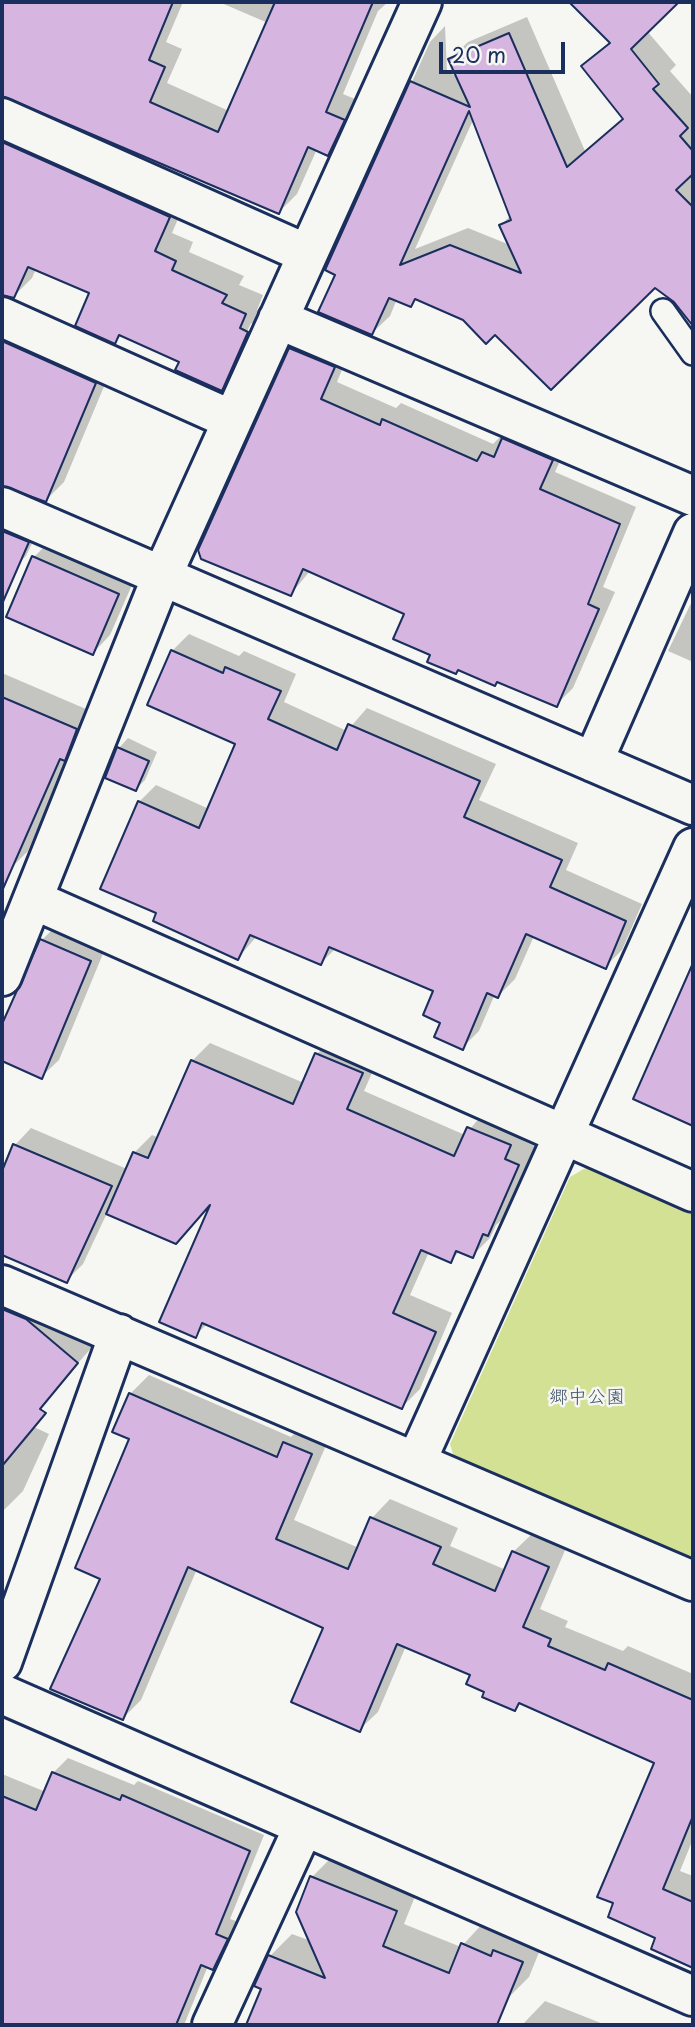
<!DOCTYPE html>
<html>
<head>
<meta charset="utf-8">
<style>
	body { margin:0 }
	#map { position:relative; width:695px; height:2027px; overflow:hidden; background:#f6f6f2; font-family:"Playpen Sans",sans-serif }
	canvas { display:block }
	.frame { position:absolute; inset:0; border:4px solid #1b2f5e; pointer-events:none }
	.scale { position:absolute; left:439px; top:42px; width:126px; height:32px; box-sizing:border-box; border:4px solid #1b2f5e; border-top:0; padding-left:9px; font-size:21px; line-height:24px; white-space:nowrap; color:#1b2f5e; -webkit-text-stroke:5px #f6f6f2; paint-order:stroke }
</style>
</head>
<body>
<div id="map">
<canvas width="695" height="2027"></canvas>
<div class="frame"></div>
<div class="scale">20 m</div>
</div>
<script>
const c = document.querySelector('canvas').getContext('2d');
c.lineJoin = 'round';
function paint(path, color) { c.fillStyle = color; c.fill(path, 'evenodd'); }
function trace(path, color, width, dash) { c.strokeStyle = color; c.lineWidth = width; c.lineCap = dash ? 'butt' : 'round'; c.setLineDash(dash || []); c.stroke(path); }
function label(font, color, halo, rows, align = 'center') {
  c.font = font + ' "Playpen Sans","Klee One",sans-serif'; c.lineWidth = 5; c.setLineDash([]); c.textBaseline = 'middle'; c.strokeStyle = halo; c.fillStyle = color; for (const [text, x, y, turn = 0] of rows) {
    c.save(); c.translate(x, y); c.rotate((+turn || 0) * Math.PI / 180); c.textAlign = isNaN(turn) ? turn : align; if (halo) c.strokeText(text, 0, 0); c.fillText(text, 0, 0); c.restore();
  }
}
const green = new Path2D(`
	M 587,1167 L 693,1215 L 693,1561 L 454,1457 L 450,1444 L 570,1177 Z`);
const shadow = new Path2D(`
	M 2,2 L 183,2 L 166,42 L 182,49 L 167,83 L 229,111 L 268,23 L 219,2 L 388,2 L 378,11 L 343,94 L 362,102 L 346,135 L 328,154 L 317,149 L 297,194 L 279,212 L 11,96 L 2,95 Z
	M 572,2 L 677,2 L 647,31 L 676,65 L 670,71 L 693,97 L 693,324 L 675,301 L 655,286 L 495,332 L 417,298 L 410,305 L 397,299 L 390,316 L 372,333 L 337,274 L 327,269 L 430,42 L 445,26 L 447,72 L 458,77 L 450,59 L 468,42 L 527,17 L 585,151 L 624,118 L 583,66 L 611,41 ZM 474,118 L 511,215 L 501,225 L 510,245 L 468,228 L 415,249 Z
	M 2,111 L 187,198 L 172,233 L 193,242 L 189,252 L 244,276 L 239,285 L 263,295 L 257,310 L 266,314 L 240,371 L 221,389 L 181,361 L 122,335 L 115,342 L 91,292 L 36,269 L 32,278 L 14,296 L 2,291 ZM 251,323 L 254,325 L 233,370 L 229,370 Z
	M 308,332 L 350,350 L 337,382 L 396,408 L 401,403 L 493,444 L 501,436 L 505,438 L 520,422 L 566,448 L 555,472 L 636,507 L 603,587 L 615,592 L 573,688 L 556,705 L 432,655 L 406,613 L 310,571 L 291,594 L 291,349 Z
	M 2,335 L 113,365 L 64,482 L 46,500 L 10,485 L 2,485 Z
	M 2,515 L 37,533 L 26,556 L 17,565 L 2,558 Z
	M 52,539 L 136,576 L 110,635 L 93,653 L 34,557 Z
	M 693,599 L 693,662 L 668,651 Z
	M 189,634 L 239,656 L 244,651 L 296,674 L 284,702 L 347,731 L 367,708 L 496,764 L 479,800 L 578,843 L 566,870 L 642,904 L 622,950 L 605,967 L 534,936 L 515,979 L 498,996 L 495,994 L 479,1031 L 462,1048 L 442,1022 L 435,990 L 336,948 L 321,963 L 257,936 L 238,958 L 159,912 L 139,802 L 156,785 L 209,809 L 238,743 L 172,651 Z
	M 2,673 L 93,712 L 72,751 L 28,851 L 11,868 L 7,867 L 2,879 Z
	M 128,738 L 157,752 L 145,780 L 136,789 L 107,777 L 119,748 Z
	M 59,923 L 107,944 L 59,1060 L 42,1076 L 2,1059 L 2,1029 L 42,940 Z
	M 693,967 L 693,1124 L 635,1099 Z
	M 335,1036 L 380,1055 L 364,1091 L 465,1135 L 486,1110 L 528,1127 L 522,1140 L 536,1147 L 506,1216 L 496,1225 L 490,1238 L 472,1256 L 460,1251 L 450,1261 L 429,1252 L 410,1295 L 452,1313 L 420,1389 L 402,1407 L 208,1323 L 195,1336 L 209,1205 L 175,1242 L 107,1213 L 83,1264 L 67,1280 L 2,1252 L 2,1175 L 15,1145 L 31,1128 L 127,1169 L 134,1153 L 152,1135 L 159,1138 L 192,1061 L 210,1043 L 304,1083 L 317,1054 Z
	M 2,1286 L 41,1304 L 93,1346 L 44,1402 L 2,1366 Z
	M 149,1375 L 291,1437 L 303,1425 L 330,1436 L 294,1520 L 359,1548 L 372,1518 L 390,1499 L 458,1528 L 450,1546 L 506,1570 L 513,1552 L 532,1534 L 566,1548 L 540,1609 L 568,1621 L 565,1627 L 623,1651 L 628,1646 L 693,1674 L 693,1839 L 680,1871 L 693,1876 L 693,1966 L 653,1948 L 658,1937 L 656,1762 L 522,1702 L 515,1709 L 472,1674 L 406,1646 L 378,1712 L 359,1730 L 326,1628 L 197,1569 L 141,1700 L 123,1718 L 102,1578 L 131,1438 L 130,1394 Z
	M 2,1412 L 49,1434 L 23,1491 L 2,1512 Z
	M 68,1758 L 134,1785 L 138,1781 L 264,1835 L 230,1919 L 242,1923 L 228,1953 L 213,1968 L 208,1966 L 184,2025 L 29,2025 L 2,2014 L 2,1774 L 46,1792 L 53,1773 Z
	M 334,1855 L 418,1889 L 404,1924 L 461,1947 L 484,1922 L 544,1940 L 529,1977 L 507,1999 L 478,1987 L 462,2025 L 248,2025 L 263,1988 L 270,1956 L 292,1934 L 311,1941 L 312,1877 Z
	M 545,2001 L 606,2025 L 522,2025 Z`);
const building = new Path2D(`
	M 2,2 L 173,2 L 149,60 L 165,67 L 150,102 L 218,132 L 275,2 L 373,2 L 326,112 L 345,120 L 328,156 L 308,147 L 279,214 L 2,96 Z
	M 569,2 L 679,2 L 631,49 L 659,84 L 653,89 L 688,128 L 680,136 L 693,151 L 693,174 L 676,190 L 693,207 L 693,326 L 674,302 L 655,288 L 551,390 L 495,335 L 486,344 L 463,320 L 415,299 L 411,307 L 389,298 L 372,335 L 318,312 L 335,275 L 325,270 L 410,81 L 470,107 L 448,59 L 509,33 L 567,167 L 623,119 L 581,66 L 610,43 ZM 469,111 L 511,220 L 499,225 L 521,273 L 450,245 L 400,265 Z
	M 2,142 L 170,217 L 155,251 L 176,261 L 172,270 L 227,295 L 222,303 L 246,314 L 240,328 L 248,332 L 222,391 L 175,370 L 179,362 L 119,335 L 115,344 L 75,326 L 89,293 L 28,267 L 14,298 L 2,295 Z
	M 2,341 L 96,383 L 46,502 L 2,486 Z
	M 289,348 L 335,367 L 321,399 L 380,425 L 382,419 L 477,461 L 482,452 L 494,457 L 502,438 L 553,460 L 540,489 L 620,524 L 588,604 L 599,609 L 557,707 L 497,682 L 495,686 L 458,670 L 456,674 L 427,662 L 430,655 L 393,639 L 404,614 L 303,569 L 291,596 L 201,559 L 198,550 Z
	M 2,531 L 29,542 L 2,604 Z
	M 32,556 L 119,594 L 93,655 L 6,617 Z
	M 171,650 L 223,673 L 225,667 L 281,691 L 268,719 L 337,750 L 348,724 L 480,781 L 464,817 L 562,860 L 550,887 L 626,921 L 606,969 L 526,934 L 498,998 L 487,993 L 463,1050 L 434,1037 L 440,1023 L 423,1015 L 433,991 L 329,947 L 321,965 L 250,935 L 238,960 L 153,921 L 156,913 L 100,889 L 138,801 L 199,828 L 235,744 L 147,705 Z
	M 2,697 L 77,729 L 65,761 L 60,759 L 2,891 Z
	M 117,747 L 149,761 L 136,791 L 105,778 Z
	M 40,939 L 91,961 L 42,1079 L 2,1061 L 2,1024 Z
	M 693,963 L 693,1126 L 633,1099 Z
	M 315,1053 L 363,1073 L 347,1109 L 454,1156 L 467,1127 L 511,1145 L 505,1159 L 519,1165 L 488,1236 L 483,1234 L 473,1258 L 456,1251 L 451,1263 L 421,1250 L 393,1313 L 436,1332 L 402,1409 L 202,1323 L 196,1338 L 159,1322 L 210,1205 L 176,1244 L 106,1214 L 133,1152 L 148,1158 L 191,1060 L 293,1104 Z
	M 13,1144 L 112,1186 L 67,1283 L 2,1255 L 2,1171 Z
	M 2,1309 L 26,1319 L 78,1363 L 40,1409 L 46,1413 L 2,1466 Z
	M 129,1393 L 277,1457 L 283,1442 L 312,1454 L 276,1539 L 348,1569 L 370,1517 L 441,1547 L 433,1564 L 495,1591 L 512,1551 L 549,1567 L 523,1627 L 551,1639 L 548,1646 L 605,1670 L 608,1663 L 693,1700 L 693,1816 L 663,1889 L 693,1902 L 693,1968 L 651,1949 L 655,1938 L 608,1917 L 613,1903 L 597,1897 L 654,1763 L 519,1703 L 515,1711 L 482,1697 L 484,1692 L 466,1684 L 470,1675 L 397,1644 L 360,1732 L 291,1702 L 323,1628 L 188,1567 L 123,1720 L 50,1689 L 100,1579 L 75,1568 L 129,1439 L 112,1432 Z
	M 52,1772 L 120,1800 L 122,1795 L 250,1851 L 216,1934 L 228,1939 L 213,1970 L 201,1965 L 176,2025 L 2,2025 L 2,1796 L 36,1810 Z
	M 310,1876 L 397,1911 L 383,1946 L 449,1973 L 461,1943 L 491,1956 L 493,1950 L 523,1962 L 497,2025 L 246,2025 L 261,1989 L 254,1986 L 268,1955 L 325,1978 L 296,1912 Z`);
const lane = new Path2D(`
	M 663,311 L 693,353`);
const street = new Path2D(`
	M 2,118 L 307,254
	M 2,317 L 232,420
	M 278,319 L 693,496
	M 2,507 L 693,805
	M 593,762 L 693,533
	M 34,900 L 693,1192
	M 2,976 L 162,576 L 422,2
	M 2,1285 L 693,1581
	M 416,1462 L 693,848
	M 2,1662 L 119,1334
	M 2,1694 L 693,1996
	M 212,2025 L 303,1828`);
const parkNames = [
	["郷中公園",587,1398]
];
paint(green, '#d3e195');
paint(shadow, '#0003');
paint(building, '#d6b5e1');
trace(building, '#1b2f5e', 2);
trace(lane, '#1b2f5e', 28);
trace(street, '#1b2f5e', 44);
trace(lane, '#f6f6f2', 23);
trace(street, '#f6f6f2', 38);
label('19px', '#405369', '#f6f6f2', parkNames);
</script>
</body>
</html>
